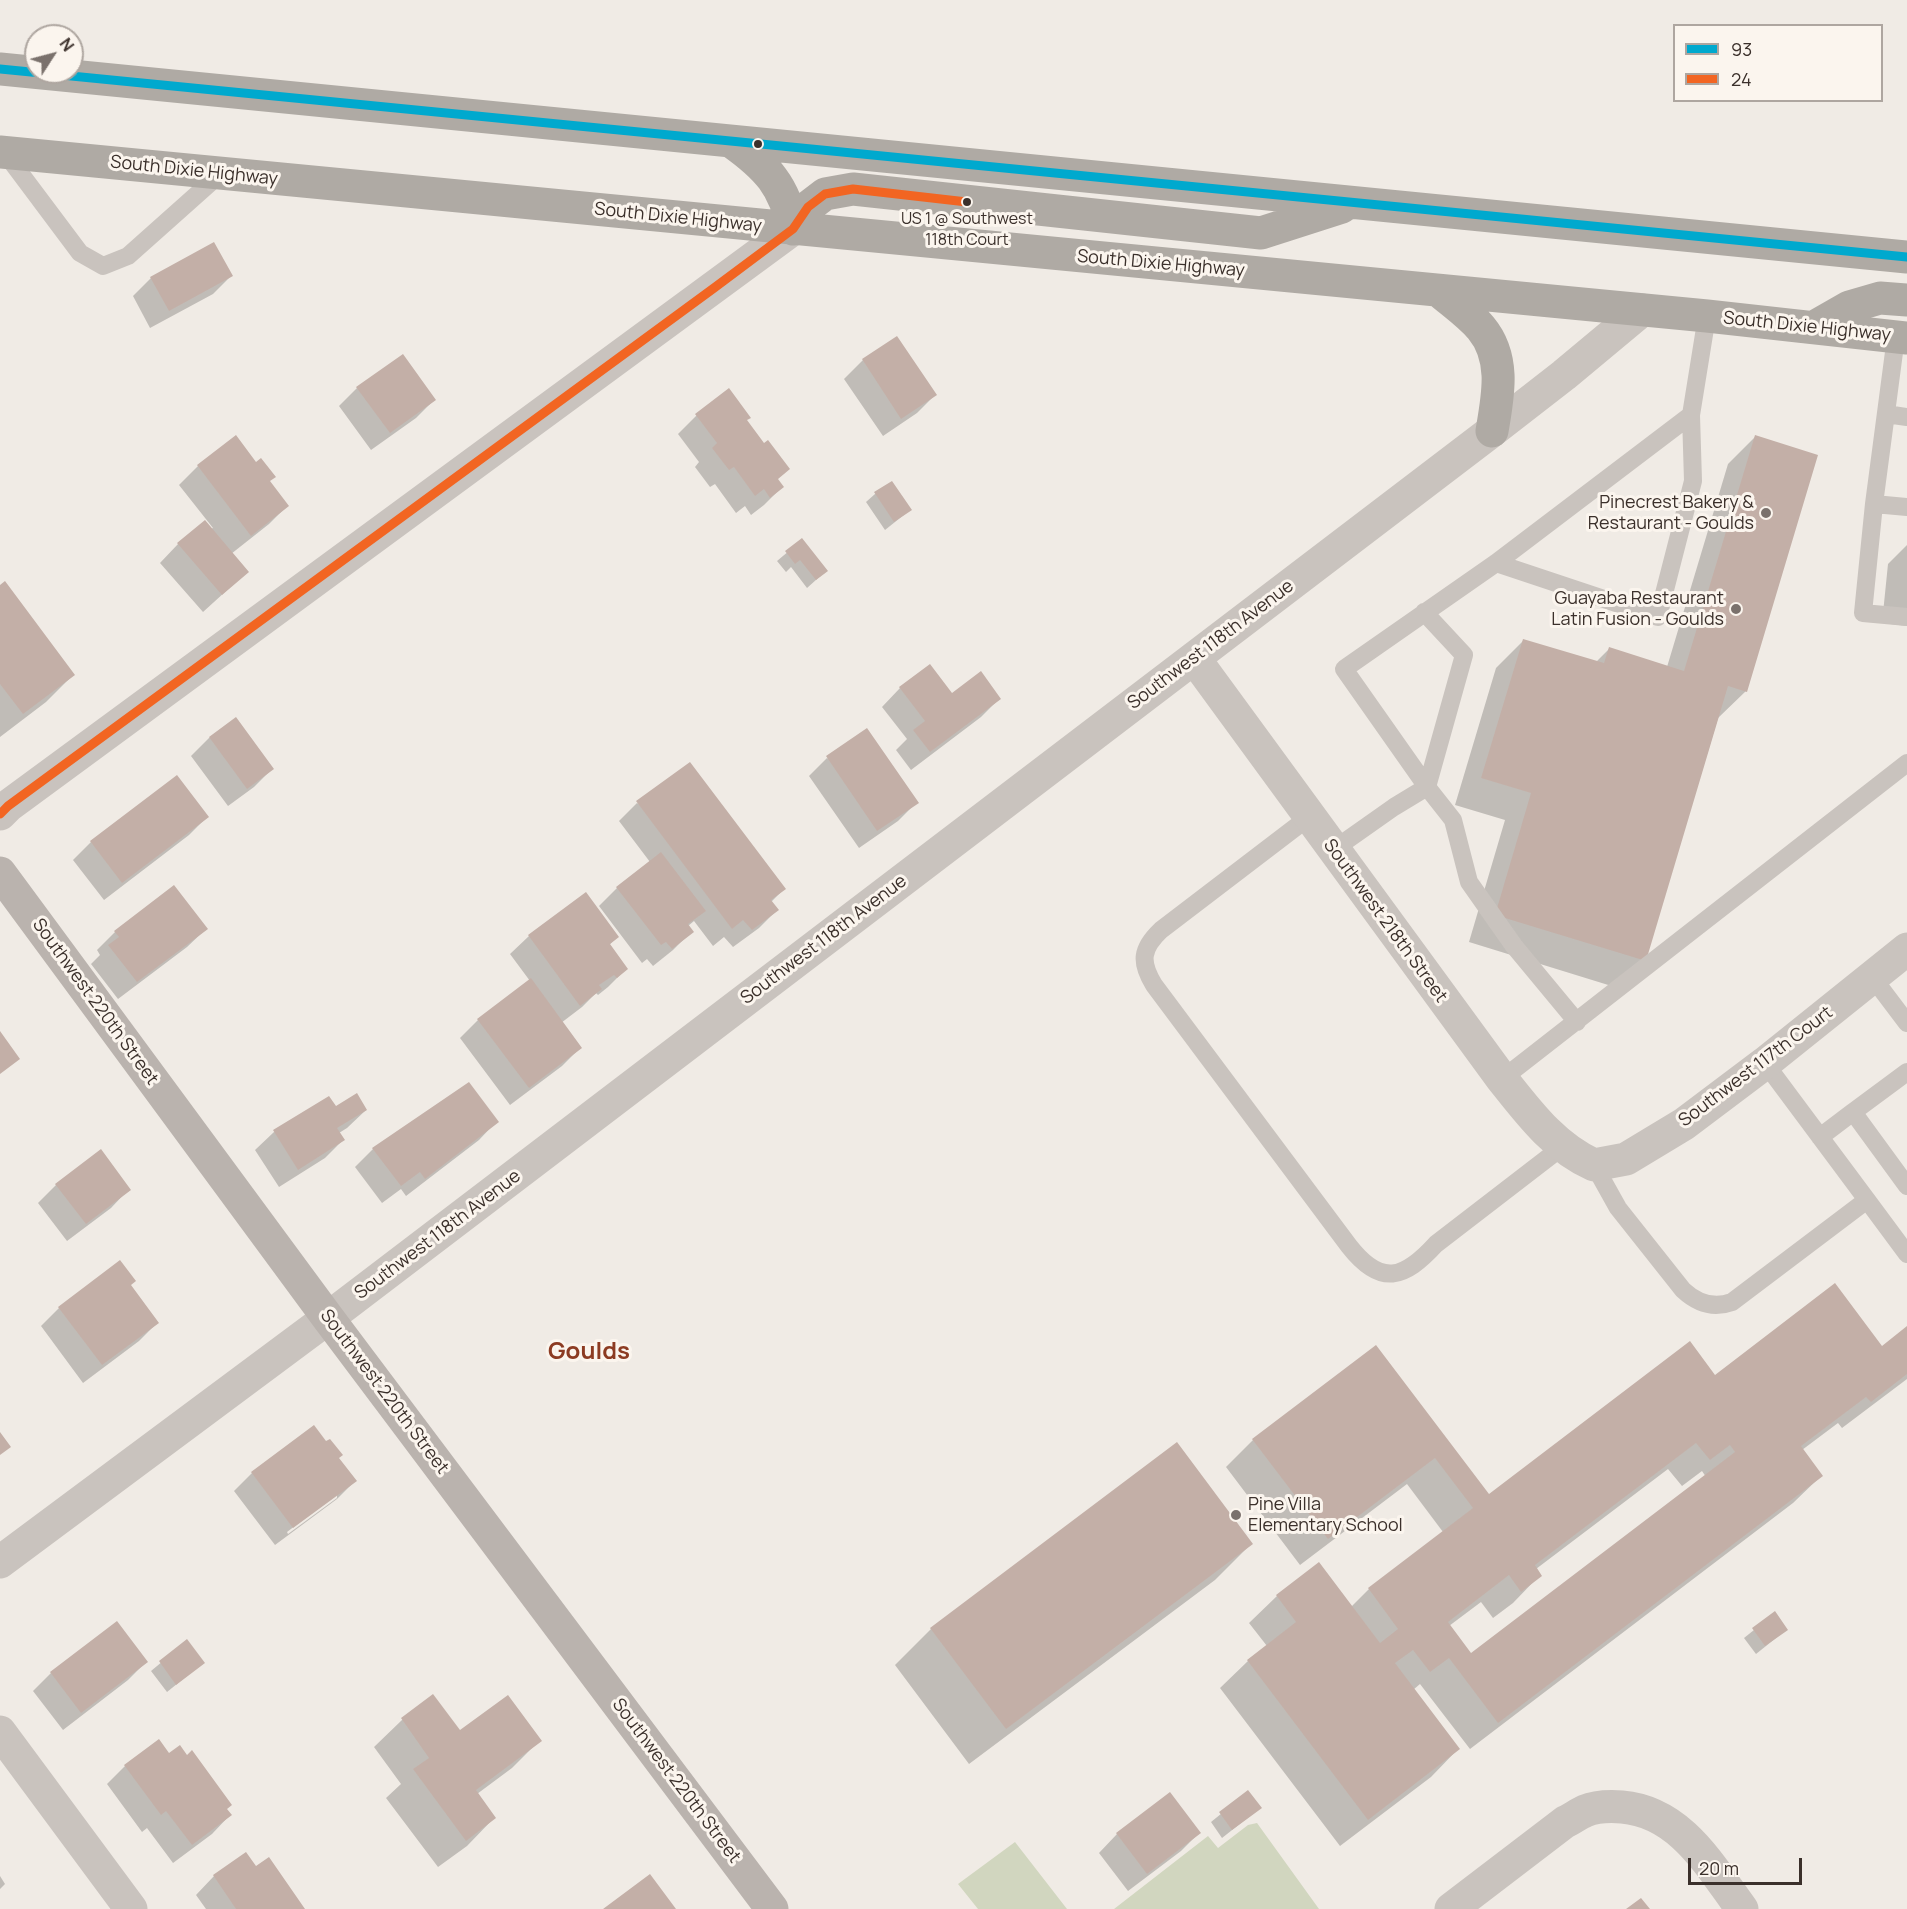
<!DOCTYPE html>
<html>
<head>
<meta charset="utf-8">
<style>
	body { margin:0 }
	#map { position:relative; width:1907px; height:1909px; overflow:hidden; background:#f0ebe5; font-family:Manrope,sans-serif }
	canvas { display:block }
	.legend { position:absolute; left:1673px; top:24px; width:210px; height:78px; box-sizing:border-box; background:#fbf5ee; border:2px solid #aea6a0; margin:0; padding:8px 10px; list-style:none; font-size:18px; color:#3b302b }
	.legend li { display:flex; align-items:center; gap:12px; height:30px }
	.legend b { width:30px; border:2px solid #aea6a0 }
	.north { position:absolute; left:24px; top:24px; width:60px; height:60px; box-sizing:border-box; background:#fbf5ee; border:2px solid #aea6a0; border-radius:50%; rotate:54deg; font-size:16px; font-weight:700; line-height:24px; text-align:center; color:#3b302b }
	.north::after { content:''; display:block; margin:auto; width:21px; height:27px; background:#7a716c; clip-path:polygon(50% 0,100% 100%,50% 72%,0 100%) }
	.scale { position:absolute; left:1688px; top:1858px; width:114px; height:27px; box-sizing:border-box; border:3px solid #3b302b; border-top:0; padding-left:8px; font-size:18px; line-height:21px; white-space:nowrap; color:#3b302b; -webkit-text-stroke:4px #fbf5ee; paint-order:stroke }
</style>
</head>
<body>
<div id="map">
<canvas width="1907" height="1909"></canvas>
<ul class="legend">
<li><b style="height:8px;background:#00a9ce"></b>93</li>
<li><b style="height:8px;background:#f26522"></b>24</li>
</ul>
<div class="north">N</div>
<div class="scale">20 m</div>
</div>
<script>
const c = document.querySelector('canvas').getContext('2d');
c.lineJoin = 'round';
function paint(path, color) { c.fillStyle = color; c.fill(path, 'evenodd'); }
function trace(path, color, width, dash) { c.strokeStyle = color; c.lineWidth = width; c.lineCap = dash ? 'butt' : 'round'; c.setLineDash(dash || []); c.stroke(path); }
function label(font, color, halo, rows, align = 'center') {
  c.font = font + ' Manrope,sans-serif'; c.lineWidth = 6; c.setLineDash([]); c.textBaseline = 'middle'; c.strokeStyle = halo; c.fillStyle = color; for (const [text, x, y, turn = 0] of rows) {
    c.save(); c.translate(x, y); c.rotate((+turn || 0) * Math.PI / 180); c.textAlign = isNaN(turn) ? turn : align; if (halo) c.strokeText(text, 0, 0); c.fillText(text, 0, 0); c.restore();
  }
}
const green = new Path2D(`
	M 1257,1823 L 1319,1909 L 1114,1909 L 1208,1836 L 1218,1848 L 1248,1825 Z
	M 1015,1842 L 1067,1909 L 978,1909 L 958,1884 Z`);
const shadow = new Path2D(`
	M 231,276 L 213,294 L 150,328 L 133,296 L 151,278 Z
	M 896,338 L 935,395 L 917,413 L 883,436 L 844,379 L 863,360 Z
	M 357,388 L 434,400 L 416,418 L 371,450 L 339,406 Z
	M 729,391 L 782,487 L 764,505 L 751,515 L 745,506 L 736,513 L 715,484 L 710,487 L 695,467 L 699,462 L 678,434 L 696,416 Z
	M 236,437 L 287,506 L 269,524 L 231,554 L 247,572 L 203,612 L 160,563 L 178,544 L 213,528 L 179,485 L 198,466 Z
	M 1755,437 L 1746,691 L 1718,718 L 1645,960 L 1618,988 L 1469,942 L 1505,820 L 1455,805 L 1496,668 L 1523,641 L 1596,662 L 1609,649 L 1667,667 L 1728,464 Z
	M 892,483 L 910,510 L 885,530 L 866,502 L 875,494 Z
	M 802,540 L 826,571 L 807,588 L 791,567 L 786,572 L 777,561 Z
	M 1907,545 L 1907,626 L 1882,623 L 1888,564 Z
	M 0,587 L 73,675 L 46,702 L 0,737 Z
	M 900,688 L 951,695 L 999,699 L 981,717 L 911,770 L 896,750 L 907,739 L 882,707 Z
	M 236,719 L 272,769 L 254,787 L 228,806 L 191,756 L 209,738 Z
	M 827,758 L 917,802 L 898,821 L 859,848 L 809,776 Z
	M 637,803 L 784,889 L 771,902 L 777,910 L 759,928 L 733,947 L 724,937 L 713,946 L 694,921 L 688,926 L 692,931 L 673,950 L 653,966 L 647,959 L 642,963 L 599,906 L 617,888 L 650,862 L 619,821 Z
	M 207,817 L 189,835 L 104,900 L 73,860 L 91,842 Z
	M 174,887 L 206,929 L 187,947 L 118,999 L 91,964 L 100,955 L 97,950 L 115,932 Z
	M 585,894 L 617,937 L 609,945 L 626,969 L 608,987 L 598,995 L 596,993 L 582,1007 L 561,1023 L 580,1048 L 562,1066 L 510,1105 L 460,1038 L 478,1020 L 530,981 L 510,954 L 529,936 Z
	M 329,1098 L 335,1108 L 366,1110 L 347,1128 L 339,1133 L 343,1140 L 325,1158 L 279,1187 L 255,1150 L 274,1132 Z
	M 497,1121 L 479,1140 L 406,1196 L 401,1189 L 382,1203 L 355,1167 L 373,1149 Z
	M 56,1185 L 129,1189 L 111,1208 L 67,1241 L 38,1203 Z
	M 129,1286 L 157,1323 L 139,1341 L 83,1383 L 41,1326 L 59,1308 Z
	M 1907,1328 L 1907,1379 L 1842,1428 L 1838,1423 L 1802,1450 L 1821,1476 L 1793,1503 L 1470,1749 L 1420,1684 L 1413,1690 L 1458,1749 L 1431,1777 L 1340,1846 L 1220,1688 L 1248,1661 L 1267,1646 L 1249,1623 L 1277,1596 L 1318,1564 L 1351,1607 L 1369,1589 L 1443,1532 L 1407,1484 L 1300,1565 L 1226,1467 L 1253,1440 L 1376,1347 L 1489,1496 L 1715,1377 L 1882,1348 ZM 1668,1469 L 1682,1486 L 1702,1471 L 1706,1477 L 1471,1655 L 1449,1626 L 1481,1602 L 1493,1618 L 1513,1603 L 1540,1575 L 1536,1569 Z
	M 1176,1445 L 1251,1544 L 1215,1580 L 969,1764 L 895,1665 L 931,1629 Z
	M 338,1458 L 355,1481 L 337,1499 L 275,1545 L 234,1491 L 252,1473 ZM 337,1494 L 337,1498 L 288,1534 L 287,1532 Z
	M 1774,1614 L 1786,1630 L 1756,1654 L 1744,1638 Z
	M 187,1641 L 203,1663 L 167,1692 L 151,1671 Z
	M 146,1662 L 128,1680 L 63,1730 L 33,1691 L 51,1673 Z
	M 433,1696 L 460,1732 L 540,1740 L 512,1768 L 477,1794 L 494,1818 L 467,1846 L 438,1867 L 386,1798 L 401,1784 L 374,1747 L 402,1720 Z
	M 169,1755 L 230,1815 L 212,1834 L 173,1863 L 147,1828 L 142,1832 L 107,1784 L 125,1766 Z
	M 1248,1792 L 1260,1808 L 1222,1838 L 1211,1822 Z
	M 1199,1833 L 1181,1851 L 1128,1891 L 1099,1853 L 1117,1834 Z
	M 246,1854 L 256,1869 L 303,1909 L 206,1909 L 196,1895 L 214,1876 Z
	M 0,1876 L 5,1884 L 0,1889 Z`);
const building = new Path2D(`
	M 214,242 L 233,276 L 169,311 L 150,277 Z
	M 897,336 L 937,395 L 901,419 L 862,359 Z
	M 403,354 L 436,400 L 390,433 L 356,387 Z
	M 729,388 L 751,418 L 747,420 L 764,443 L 768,440 L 790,469 L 778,479 L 784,487 L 770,498 L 764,489 L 755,496 L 734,467 L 729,470 L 712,448 L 717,443 L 695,414 Z
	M 236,435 L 256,462 L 261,458 L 276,477 L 270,481 L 289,506 L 251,536 L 197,465 Z
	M 1755,435 L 1818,455 L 1747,692 L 1728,686 L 1646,961 L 1495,915 L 1531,793 L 1481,778 L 1523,639 L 1604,663 L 1609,647 L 1684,671 Z
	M 892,481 L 912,510 L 894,522 L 874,492 Z
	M 205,520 L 249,572 L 222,595 L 177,543 Z
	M 802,538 L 828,571 L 816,580 L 800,560 L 795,564 L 785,551 Z
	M 5,581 L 75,675 L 23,714 L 0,684 L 0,585 Z
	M 930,664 L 952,693 L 981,671 L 1001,699 L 930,752 L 913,730 L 925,721 L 899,687 Z
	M 236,717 L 274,769 L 247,789 L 209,737 Z
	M 867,728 L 919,803 L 877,831 L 826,756 Z
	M 690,762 L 786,889 L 771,900 L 779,910 L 752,930 L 743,920 L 732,929 L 636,801 Z
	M 177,775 L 209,817 L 122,883 L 90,841 Z
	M 661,852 L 706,911 L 688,924 L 694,932 L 672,949 L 666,942 L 661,945 L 616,887 Z
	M 174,885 L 208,929 L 137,982 L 108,945 L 119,937 L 114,931 Z
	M 586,892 L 619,937 L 610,944 L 628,969 L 617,978 L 614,975 L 599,985 L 602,989 L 580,1006 L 528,935 Z
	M 531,978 L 582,1048 L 529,1088 L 477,1019 Z
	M 0,1031 L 20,1059 L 0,1074 Z
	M 469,1082 L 499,1122 L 425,1179 L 420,1172 L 401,1186 L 372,1148 Z
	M 357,1093 L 367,1110 L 337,1128 L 345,1140 L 298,1170 L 273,1130 L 329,1096 L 336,1106 Z
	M 101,1149 L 131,1190 L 86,1224 L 55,1184 Z
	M 120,1260 L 136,1281 L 131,1285 L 159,1323 L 102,1365 L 58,1307 Z
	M 1835,1283 L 1882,1346 L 1907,1326 L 1907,1374 L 1871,1402 L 1866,1397 L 1801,1446 L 1823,1476 L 1498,1723 L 1449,1658 L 1430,1672 L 1413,1650 L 1395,1663 L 1460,1749 L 1368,1820 L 1247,1660 L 1296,1622 L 1276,1595 L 1319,1562 L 1380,1643 L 1398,1629 L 1368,1588 L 1473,1508 L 1435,1458 L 1328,1539 L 1252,1439 L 1376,1345 L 1489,1494 L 1690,1341 L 1715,1375 ZM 1696,1443 L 1710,1460 L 1730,1445 L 1735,1452 L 1471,1653 L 1448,1622 L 1509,1575 L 1521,1592 L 1542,1576 L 1535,1565 Z
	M 314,1425 L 326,1441 L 330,1439 L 343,1455 L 339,1458 L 357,1481 L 293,1528 L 251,1472 Z
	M 0,1432 L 11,1447 L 0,1455 Z
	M 1177,1442 L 1253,1544 L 1006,1729 L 930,1628 Z
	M 1775,1611 L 1788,1630 L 1765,1646 L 1752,1628 Z
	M 117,1621 L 148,1662 L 81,1713 L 50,1672 Z
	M 187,1639 L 205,1663 L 176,1685 L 159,1661 Z
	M 433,1694 L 460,1730 L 508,1695 L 542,1741 L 476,1790 L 496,1818 L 466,1841 L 413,1769 L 429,1758 L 401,1718 Z
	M 159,1739 L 169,1753 L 180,1745 L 187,1755 L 192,1750 L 232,1805 L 227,1809 L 232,1815 L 192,1845 L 166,1811 L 161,1815 L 124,1765 Z
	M 1248,1790 L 1262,1808 L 1232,1830 L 1219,1812 Z
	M 1170,1792 L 1201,1833 L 1147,1874 L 1116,1833 Z
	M 246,1852 L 256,1866 L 269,1857 L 305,1909 L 236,1909 L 213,1875 Z
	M 650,1874 L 676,1909 L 603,1909 Z
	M 1641,1898 L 1650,1909 L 1626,1909 Z`);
const lane = new Path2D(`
	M 5,153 L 80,253 L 103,266 L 128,256 L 220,174
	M 1896,337 L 1874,504 L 1863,613 L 1907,617
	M 1886,414 L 1907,417
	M 1874,504 L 1907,507
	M 1496,563 L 1658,617 L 1693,481 L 1691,415 L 1707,316
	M 1424,612 L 1464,655 L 1427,787 L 1344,669 L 1496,563 L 1691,415
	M 1309,817 L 1161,930 C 1141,949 1140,962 1154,985 L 1349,1246 C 1381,1287 1404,1279 1436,1244 L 1562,1147
	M 1333,850 L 1394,807 L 1427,787 L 1453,820 L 1469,882 L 1514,946 L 1577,1022
	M 1873,978 L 1907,1023
	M 1502,1079 L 1907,763
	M 1853,1112 L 1907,1072
	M 1820,1137 L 1853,1112 L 1907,1186
	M 1594,1165 L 1618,1208 L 1683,1290 C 1697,1303 1713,1309 1732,1302 L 1867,1200 L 1765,1063
	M 1867,1200 L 1907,1254`);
const street = new Path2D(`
	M 1194,658 L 1502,1079 C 1529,1113 1554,1147 1594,1165 L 1626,1159 L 1684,1124 L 1765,1063 L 1907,949
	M 0,814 L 8,806 L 793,229
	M 0,1562 L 328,1318 L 1492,431 L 1564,375 L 1642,310
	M 0,1732 L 131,1909
	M 1451,1909 L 1565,1822 C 1572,1819 1578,1814 1585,1811 C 1597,1806 1609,1806 1622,1807 C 1681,1812 1710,1866 1742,1909`);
const secondary = new Path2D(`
	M 0,873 L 328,1318 L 772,1909`);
const highway = new Path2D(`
	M 0,69 L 1907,257
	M 732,142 C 767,167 785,186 793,229
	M 0,152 L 1707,316 L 1907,338
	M 793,229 L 808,207 L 825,194 L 853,189 L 1261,233 L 1342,207
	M 1439,291 C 1453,303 1469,314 1481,328 C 1506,358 1498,396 1492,431
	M 1814,327 L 1849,307 L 1880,298 L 1907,300`);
const bus1 = new Path2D(`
	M 0,69 L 1907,257`);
const bus2 = new Path2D(`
	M 0,814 L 8,806 L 714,288 L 793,229 L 808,207 L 825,194 L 853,189 L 967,202`);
const markers = [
	[758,144,5,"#3b302b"],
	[967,202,5,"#3b302b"],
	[1766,513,6,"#7a716c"],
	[1736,609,6,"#7a716c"],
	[1236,1515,6,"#7a716c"]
];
const busNames = [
	["US 1 @ Southwest",967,220],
	["118th Court",967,241]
];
const streetNames = [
	["South Dixie Highway",194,171,6],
	["South Dixie Highway",678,218,6],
	["South Dixie Highway",1161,264,5],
	["South Dixie Highway",1807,327,6],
	["Southwest 118th Avenue",1211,645,-37],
	["Southwest 218th Street",1385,921,54],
	["Southwest 118th Avenue",824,940,-37],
	["Southwest 220th Street",95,1002,54],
	["Southwest 117th Court",1756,1067,-37],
	["Southwest 118th Avenue",438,1235,-37],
	["Southwest 220th Street",384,1392,53],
	["Southwest 220th Street",676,1781,53]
];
const poiNames = [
	["Pinecrest Bakery &",1754,503],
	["Restaurant - Goulds",1754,524],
	["Guayaba Restaurant",1724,599],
	["Latin Fusion - Goulds",1724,620],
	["Pine Villa",1248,1505,"left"],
	["Elementary School",1248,1526,"left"]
];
const districtNames = [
	["Goulds",589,1352]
];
paint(green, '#d1d6bf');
paint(shadow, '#0003');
paint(building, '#c3afa7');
trace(lane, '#c9c3be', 18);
trace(street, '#c9c3be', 33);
trace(secondary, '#bab3ae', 33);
trace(highway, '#afaaa4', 33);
trace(bus1, '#00a9ce', 9);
trace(bus2, '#f26522', 9);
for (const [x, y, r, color] of markers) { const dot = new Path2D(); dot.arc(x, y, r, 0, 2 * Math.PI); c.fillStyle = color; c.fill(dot); trace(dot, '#fbf5ee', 2); }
label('16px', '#3b302b', '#fbf5ee', busNames);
label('18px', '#3b302b', '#fbf5ee', streetNames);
label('18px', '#3b302b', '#fbf5ee', poiNames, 'right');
label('bold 24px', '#8c3b22', '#fbf5ee', districtNames);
</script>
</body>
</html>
